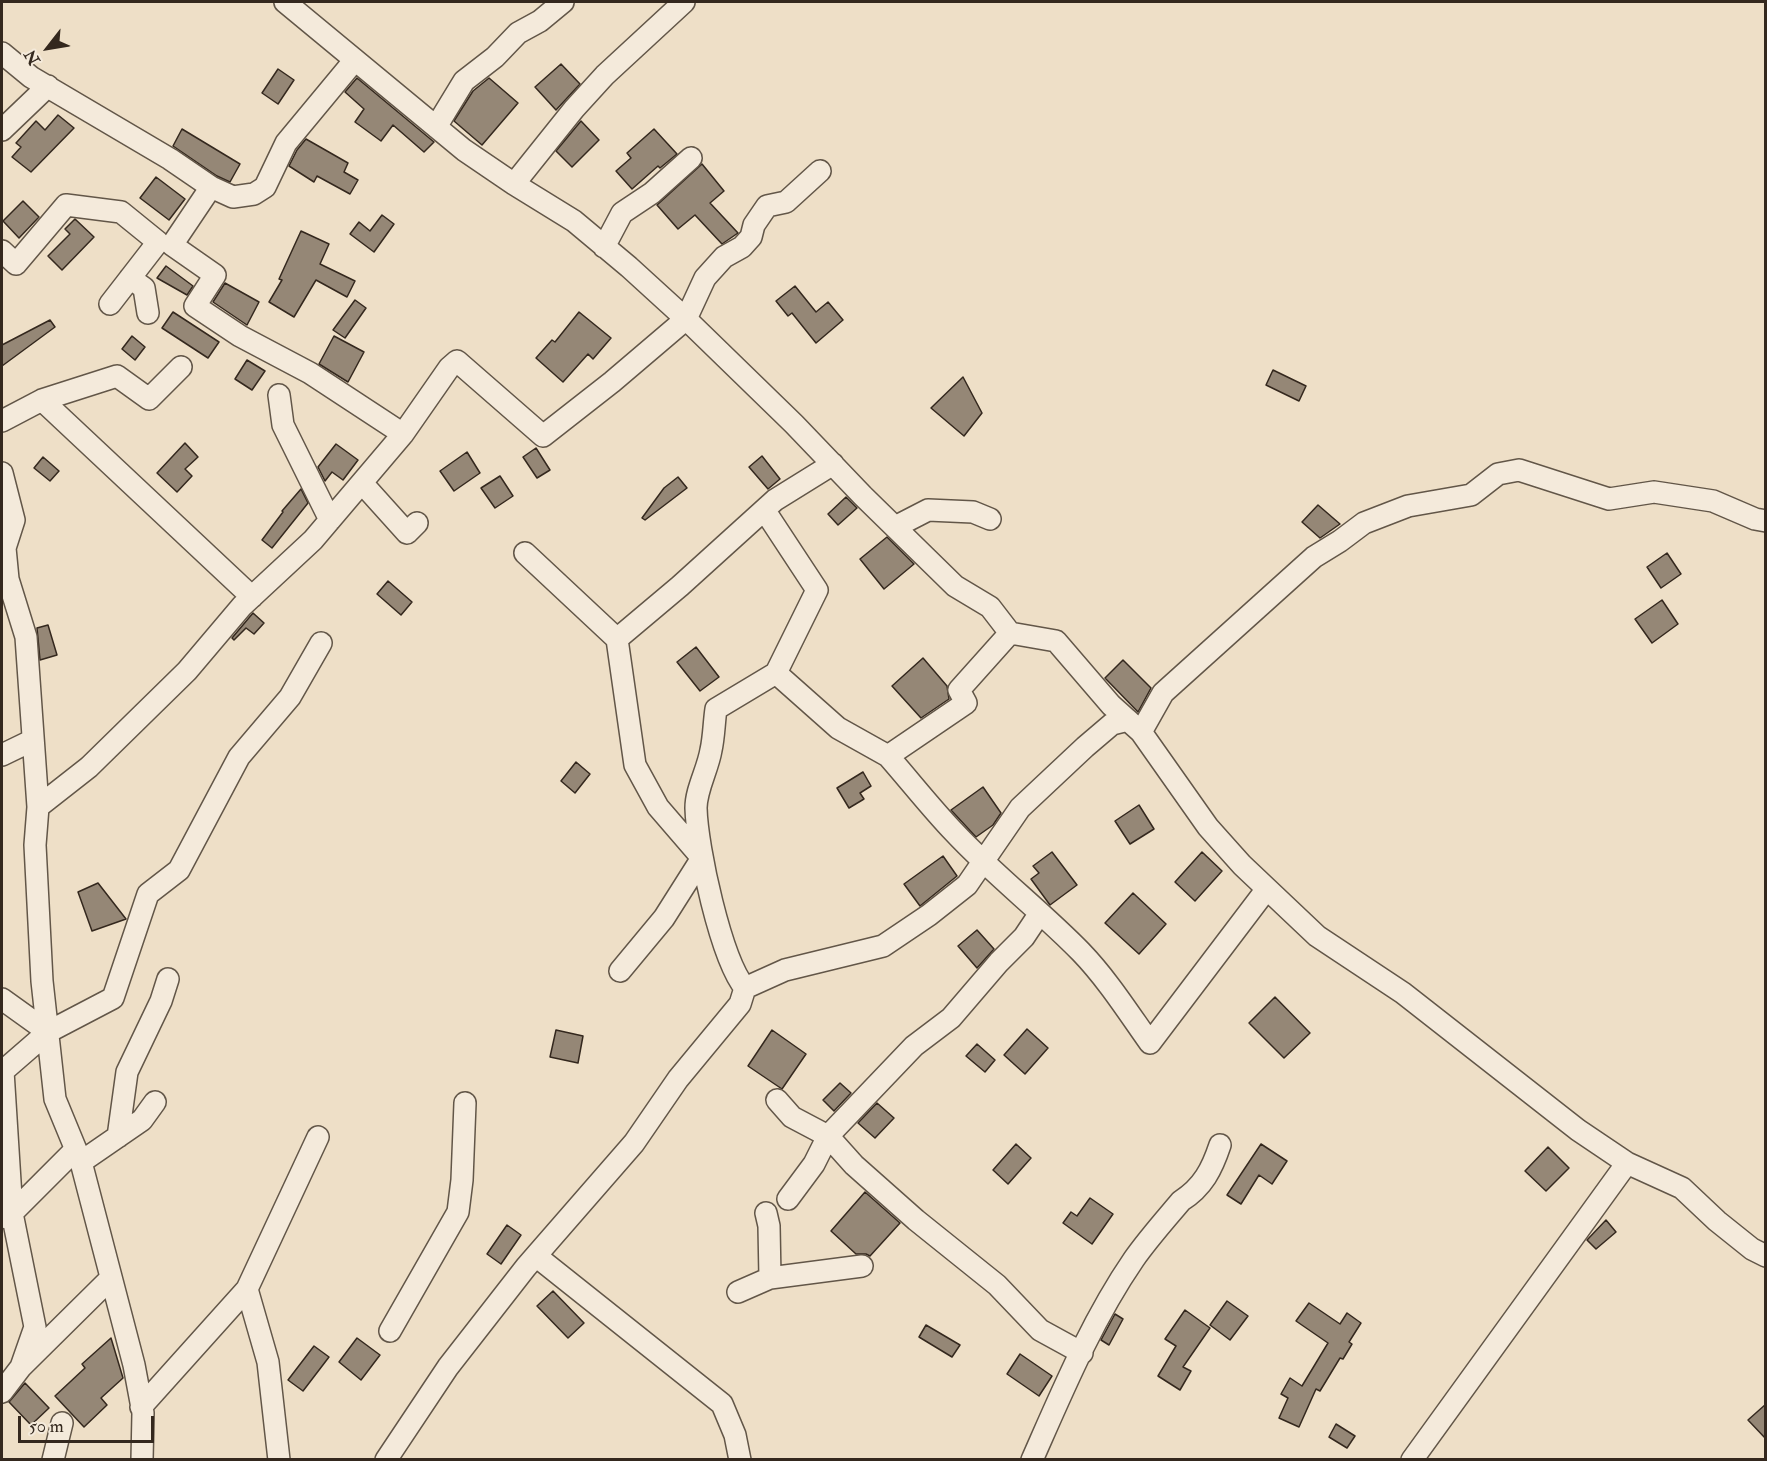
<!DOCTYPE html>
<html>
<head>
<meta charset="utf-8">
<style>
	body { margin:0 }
	#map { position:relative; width:1767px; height:1461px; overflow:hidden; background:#eedfc7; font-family:"IM FELL Double Pica",serif }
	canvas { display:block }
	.frame { position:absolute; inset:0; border:3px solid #34281e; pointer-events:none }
	.north { position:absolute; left:18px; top:18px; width:60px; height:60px; -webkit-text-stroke:4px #f4eadb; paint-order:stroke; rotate:239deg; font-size:16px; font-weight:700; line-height:24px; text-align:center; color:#34281e }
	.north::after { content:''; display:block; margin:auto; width:21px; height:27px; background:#34281e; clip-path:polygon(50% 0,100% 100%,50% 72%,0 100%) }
	.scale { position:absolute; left:18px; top:1416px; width:136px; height:27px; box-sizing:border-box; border:3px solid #34281e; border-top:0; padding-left:8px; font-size:18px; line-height:21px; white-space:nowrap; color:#34281e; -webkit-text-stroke:4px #f4eadb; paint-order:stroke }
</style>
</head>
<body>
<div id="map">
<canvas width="1767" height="1461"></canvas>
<div class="frame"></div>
<div class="north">N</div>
<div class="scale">50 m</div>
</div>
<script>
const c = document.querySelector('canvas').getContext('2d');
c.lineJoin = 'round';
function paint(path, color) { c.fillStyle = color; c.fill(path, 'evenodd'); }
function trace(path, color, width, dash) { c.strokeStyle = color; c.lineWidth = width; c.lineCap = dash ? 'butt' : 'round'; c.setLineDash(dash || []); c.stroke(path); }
const building = new Path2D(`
	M 561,64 L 580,84 L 556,110 L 535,87 Z
	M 278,69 L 294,80 L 278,104 L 262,93 Z
	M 357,78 L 434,142 L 424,152 L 393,125 L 381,141 L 355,122 L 364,109 L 345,92 Z
	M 489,78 L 518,103 L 482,145 L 454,121 L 473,91 Z
	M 58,115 L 74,128 L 31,172 L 12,157 L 21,147 L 16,143 L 36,121 L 45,130 Z
	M 581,121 L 599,140 L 572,167 L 556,151 Z
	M 182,129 L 240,164 L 230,182 L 217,176 L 173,146 Z
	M 654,129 L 677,154 L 660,168 L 658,166 L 632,189 L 616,171 L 631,158 L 627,153 Z
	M 306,139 L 348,163 L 344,172 L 358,180 L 350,194 L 317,176 L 314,182 L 289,166 L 297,150 Z
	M 702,164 L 724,191 L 710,203 L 738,233 L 722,244 L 695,215 L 678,229 L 657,205 Z
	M 156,177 L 185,199 L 169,220 L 140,198 Z
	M 23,201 L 39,217 L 19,238 L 3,221 Z
	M 382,215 L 394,224 L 374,252 L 350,234 L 359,222 L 370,231 Z
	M 75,219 L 94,237 L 62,270 L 48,256 L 70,234 L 65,229 Z
	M 301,231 L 329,244 L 320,264 L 355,281 L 347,297 L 316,280 L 294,317 L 269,302 L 282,280 L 279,279 Z
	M 166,266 L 193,286 L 187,295 L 157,278 Z
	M 225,283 L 259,302 L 247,325 L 213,302 Z
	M 795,286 L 816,312 L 828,302 L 843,320 L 816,343 L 792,313 L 788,316 L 776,301 Z
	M 355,300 L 366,308 L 345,338 L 333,330 Z
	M 173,312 L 219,342 L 208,358 L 162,328 Z
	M 579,312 L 611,338 L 593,359 L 588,354 L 563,382 L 536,358 L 552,340 L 555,342 Z
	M 50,320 L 55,327 L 2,366 L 2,345 Z
	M 132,336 L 145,347 L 135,360 L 122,349 Z
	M 334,336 L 364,352 L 348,382 L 319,364 Z
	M 247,360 L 265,371 L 252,390 L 235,379 Z
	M 1273,370 L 1306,386 L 1299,401 L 1266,385 Z
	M 963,377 L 982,413 L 964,436 L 931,408 Z
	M 185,443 L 198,457 L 185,469 L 192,476 L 177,492 L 157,473 Z
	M 336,444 L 358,460 L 343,480 L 332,472 L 325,481 L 318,467 Z
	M 536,448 L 550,470 L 537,478 L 523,457 Z
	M 467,452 L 480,473 L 454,491 L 440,471 Z
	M 762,456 L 780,479 L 768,489 L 749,467 Z
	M 43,457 L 59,471 L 50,481 L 34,468 Z
	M 500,476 L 513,496 L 495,508 L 481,488 Z
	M 678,477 L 687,488 L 645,520 L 642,518 L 664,488 Z
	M 301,489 L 308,503 L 272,548 L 262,540 L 283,512 L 282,511 Z
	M 846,497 L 857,508 L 838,525 L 828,514 Z
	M 1318,505 L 1340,524 L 1320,538 L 1302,522 Z
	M 887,537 L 914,564 L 884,589 L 860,559 Z
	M 1667,553 L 1681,574 L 1661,588 L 1647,567 Z
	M 388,581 L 412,602 L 401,615 L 377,594 Z
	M 1662,600 L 1678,624 L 1652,643 L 1635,619 Z
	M 253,613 L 264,623 L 254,634 L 246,628 L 234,640 L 232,638 Z
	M 48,625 L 57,655 L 40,660 L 37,628 Z
	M 696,647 L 719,677 L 700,691 L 677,662 Z
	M 923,658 L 947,686 L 949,699 L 921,718 L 892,686 Z
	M 1123,660 L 1151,688 L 1138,712 L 1105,678 Z
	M 576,762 L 590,774 L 575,793 L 561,781 Z
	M 863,772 L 871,786 L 860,793 L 864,799 L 849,808 L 837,788 Z
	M 983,787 L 1001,813 L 993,825 L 976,837 L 951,810 Z
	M 1139,805 L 1154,829 L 1130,844 L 1115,821 Z
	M 1052,852 L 1077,885 L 1050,905 L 1031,879 L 1039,873 L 1033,866 Z
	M 1202,852 L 1222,871 L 1195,901 L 1175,882 Z
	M 943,856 L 957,876 L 920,906 L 904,884 Z
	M 98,883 L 126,919 L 92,931 L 78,892 Z
	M 1133,893 L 1166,924 L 1139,954 L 1105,923 Z
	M 977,930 L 994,949 L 977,968 L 958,946 Z
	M 1275,997 L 1310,1033 L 1284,1058 L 1249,1023 Z
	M 1027,1029 L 1048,1048 L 1025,1074 L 1004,1055 Z
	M 556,1030 L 583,1036 L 578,1063 L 550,1057 Z
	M 772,1030 L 806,1054 L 782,1089 L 748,1066 Z
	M 977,1044 L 995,1060 L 985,1072 L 966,1056 Z
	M 840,1083 L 851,1093 L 834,1111 L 823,1100 Z
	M 877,1103 L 894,1118 L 875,1138 L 858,1123 Z
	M 1016,1144 L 1031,1158 L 1008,1184 L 993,1170 Z
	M 1261,1144 L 1287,1161 L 1272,1184 L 1259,1175 L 1241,1204 L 1227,1195 Z
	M 1548,1147 L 1569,1168 L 1546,1191 L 1525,1171 Z
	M 865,1192 L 900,1223 L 870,1256 L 866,1254 L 856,1254 L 831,1231 Z
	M 1090,1198 L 1113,1214 L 1092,1244 L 1063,1223 L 1071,1212 L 1077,1216 Z
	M 1606,1220 L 1616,1232 L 1596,1249 L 1587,1240 Z
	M 507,1225 L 521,1235 L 501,1264 L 487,1254 Z
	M 553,1291 L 584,1323 L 568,1338 L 537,1306 Z
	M 1227,1301 L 1248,1316 L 1230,1340 L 1210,1325 Z
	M 1309,1303 L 1340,1324 L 1347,1313 L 1361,1323 L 1349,1342 L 1352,1344 L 1343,1359 L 1340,1358 L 1320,1391 L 1316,1389 L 1299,1427 L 1279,1418 L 1288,1398 L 1281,1394 L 1290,1378 L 1302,1386 L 1328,1343 L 1296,1321 Z
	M 1185,1310 L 1210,1328 L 1183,1367 L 1191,1371 L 1180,1390 L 1158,1376 L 1176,1346 L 1165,1339 Z
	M 1115,1314 L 1123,1319 L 1109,1345 L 1101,1340 Z
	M 926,1325 L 960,1345 L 952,1357 L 919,1337 Z
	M 111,1338 L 123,1378 L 101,1398 L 107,1405 L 84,1427 L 55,1396 L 85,1368 L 82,1364 Z
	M 357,1338 L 380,1355 L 361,1380 L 339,1362 Z
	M 314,1346 L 329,1357 L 303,1391 L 288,1380 Z
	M 1020,1354 L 1052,1376 L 1039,1396 L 1007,1374 Z
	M 25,1383 L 49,1408 L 31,1425 L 9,1402 Z
	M 1766,1404 L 1766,1439 L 1748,1420 Z
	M 1336,1424 L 1355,1436 L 1347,1448 L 1329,1437 Z`);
const minor = new Path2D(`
	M 285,2 L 464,150 L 514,184 L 574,221 L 629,267 L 686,319 L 794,424 L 863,496 L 955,586 L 990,607 L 1010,633 L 1056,641 L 1111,705 L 1141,732 L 1208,827 L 1242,865 L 1317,936 L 1403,993 L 1578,1130 L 1627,1163 L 1682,1188 L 1717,1221 L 1752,1249 L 1766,1256
	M 2,53 L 31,77 L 170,159 L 211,187 L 233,197 L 254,194 L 265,187 L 286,143 L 354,61
	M 436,127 L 464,81 L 495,57 L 518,33 L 540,21 L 563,2
	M 2,130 L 48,86
	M 514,184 L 574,109 L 605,75 L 684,2
	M 211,187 L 172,245 L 215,275 L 195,306 L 240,336 L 310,373 L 403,434
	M 604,247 L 622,213 L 652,193 L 691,158
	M 2,251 L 16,264 L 66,205 L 121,212 L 158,242 L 110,304
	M 130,278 L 144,288 L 148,313
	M 279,395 L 283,425 L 330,520
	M 42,400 L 252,597
	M 2,421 L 42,400 L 117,376 L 149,399 L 181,367
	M 2,473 L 14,520 L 5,548 L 8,579 L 26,637 L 38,807 L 35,845 L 42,981 L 55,1099 L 81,1162 L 134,1365 L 143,1413 L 142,1460
	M 362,483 L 407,533 L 417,523
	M 765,511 L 817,590 L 776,673 L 838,728 L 888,756 L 966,703 L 959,690 L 1010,633
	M 895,527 L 928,510 L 973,512 L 990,519
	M 525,553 L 617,639 L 680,586 L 775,500 L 833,464
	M 617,639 L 635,765 L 658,807 L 702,858 L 664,918 L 620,971
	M 1141,732 L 1163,693 L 1314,557 L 1340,541 L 1364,523 L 1408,506 L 1471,495 L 1498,474 L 1519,470 L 1609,499 L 1654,492 L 1713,501 L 1755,519 L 1766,521
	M 2,755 L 33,740
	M 888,756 C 910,781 931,808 954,832 C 994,875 1040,910 1081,952 C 1107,979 1128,1012 1150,1043 L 1266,890
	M 38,807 L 89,767 L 187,671 L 242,606 L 313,540 L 403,434 L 449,368 L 457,361 L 543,436 L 612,382 L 686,319 L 705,278 L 724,257 L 742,247 L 751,237 L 754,225 L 767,206 L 786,202 L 820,171
	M 745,988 C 721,959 697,848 696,808 C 696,789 708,769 711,750 C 714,737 714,722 716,709 L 776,673
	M 2,999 L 48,1032
	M 3,1071 L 12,1213 L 35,1327 L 21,1367
	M 2,1072 L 48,1032 L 113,998 L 148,894 L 179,870 L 239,757 L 290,697 L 321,643
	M 777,1100 L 792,1117 L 828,1136 L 854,1165 L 916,1220 L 997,1285 L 1040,1330 L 1082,1353
	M 118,1137 L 127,1072 L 161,1001 L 168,979
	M 81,1162 L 142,1120 L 155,1102
	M 788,1199 L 814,1164 L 828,1136 L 914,1046 L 951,1018 L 999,962 L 1024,937 L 1040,913
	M 766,1213 L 769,1226 L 770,1278
	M 7,1218 L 75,1150
	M 536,1256 L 722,1404 L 735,1435 L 740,1460
	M 738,1292 L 770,1278 L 862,1266
	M 390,1331 L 458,1212 L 462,1180 L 465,1103
	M 2,1392 L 21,1367 L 110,1279
	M 141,1407 L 247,1289
	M 53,1460 L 62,1423
	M 279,1460 L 268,1362 L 247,1289 L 318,1137
	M 386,1460 L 448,1367 L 526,1267 L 634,1143 L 678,1079 L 740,1004 L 745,988 L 785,970 L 883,946 L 929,915 L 967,885 L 1020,808 L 1085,747 L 1112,724 L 1128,720
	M 1032,1460 C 1062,1392 1092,1320 1134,1259 C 1148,1239 1165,1220 1181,1201 C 1203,1187 1212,1169 1220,1145
	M 1412,1460 L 1627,1163`);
paint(building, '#958776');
trace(building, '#34281e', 1.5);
trace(minor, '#625648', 24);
trace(minor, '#f4eadb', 21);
</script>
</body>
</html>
